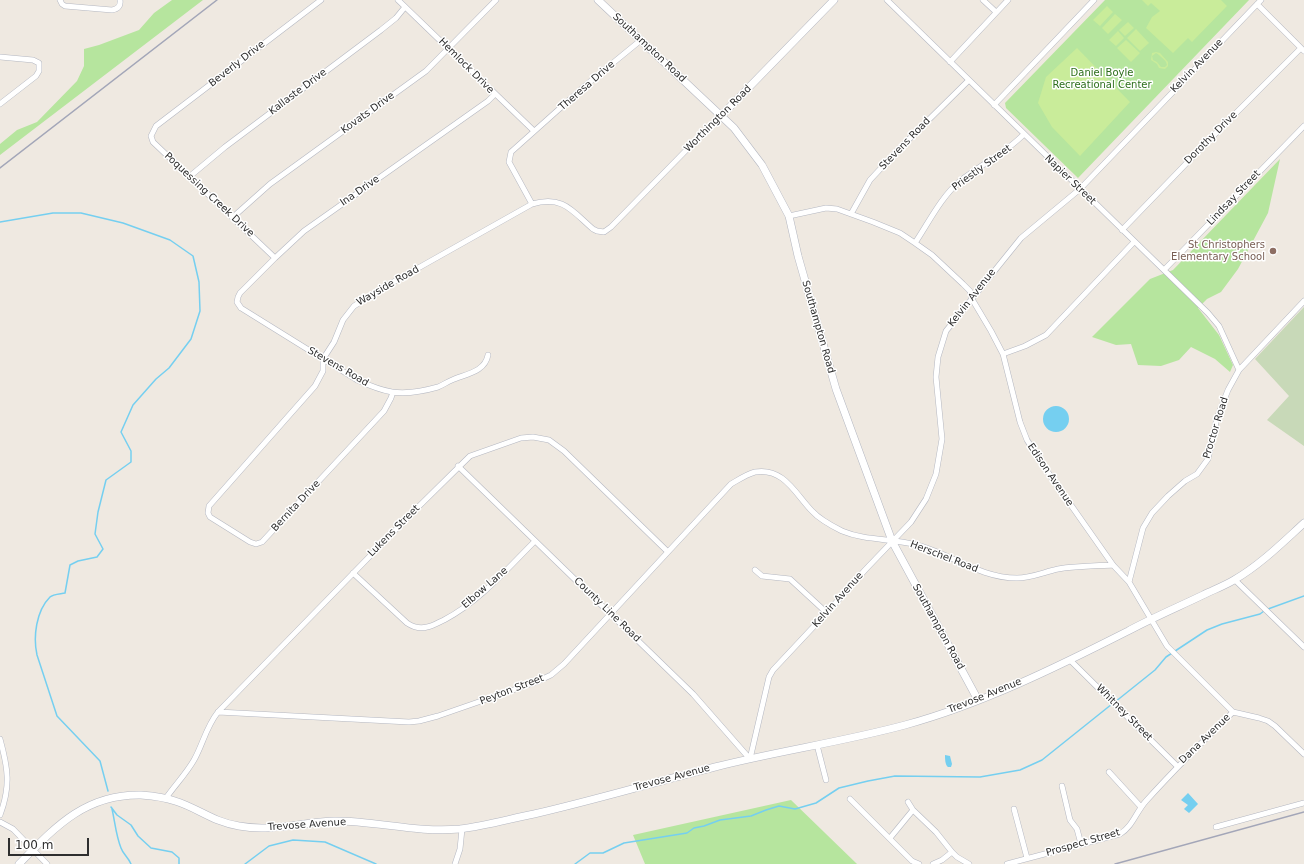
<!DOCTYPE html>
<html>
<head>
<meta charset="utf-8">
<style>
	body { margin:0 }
	#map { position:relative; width:1304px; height:864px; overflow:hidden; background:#efe9e1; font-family:"DejaVu Sans",sans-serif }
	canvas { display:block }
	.scale { position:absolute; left:8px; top:838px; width:81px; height:18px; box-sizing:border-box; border:2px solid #2e2e2e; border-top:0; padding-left:5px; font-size:12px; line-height:14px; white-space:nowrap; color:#2e2e2e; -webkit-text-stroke:3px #fff; paint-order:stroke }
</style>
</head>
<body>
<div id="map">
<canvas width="1304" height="864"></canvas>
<div class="scale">100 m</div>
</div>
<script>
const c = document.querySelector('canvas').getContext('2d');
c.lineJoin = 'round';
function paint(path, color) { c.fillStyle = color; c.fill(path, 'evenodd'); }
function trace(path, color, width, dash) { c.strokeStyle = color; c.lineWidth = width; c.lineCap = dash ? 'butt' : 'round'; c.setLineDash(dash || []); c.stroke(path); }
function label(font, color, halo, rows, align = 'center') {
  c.font = font + ' "DejaVu Sans",sans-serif'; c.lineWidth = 3; c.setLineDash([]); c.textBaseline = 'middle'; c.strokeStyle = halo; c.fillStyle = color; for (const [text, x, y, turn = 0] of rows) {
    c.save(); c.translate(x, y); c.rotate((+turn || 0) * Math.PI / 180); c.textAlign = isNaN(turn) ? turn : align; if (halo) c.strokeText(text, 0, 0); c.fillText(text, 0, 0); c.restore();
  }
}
const green = new Path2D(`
	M 172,0 L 203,0 L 0,155 L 0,144 L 17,130 L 37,122 L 77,81 L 84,66 L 84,49 L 99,45 L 139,30 L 154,13 Z
	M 1105,0 L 1249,0 L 1078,178 L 1006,108 L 1005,103 Z
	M 1280,159 L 1268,213 L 1238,269 L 1221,292 L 1207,299 L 1198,308 L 1219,335 L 1233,365 L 1230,372 L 1215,359 L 1191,347 L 1179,360 L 1161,366 L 1138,365 L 1131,344 L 1116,345 L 1092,337 L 1150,279 L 1173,270 Z
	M 791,800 L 857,864 L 645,864 L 633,835 Z`);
const cemetery = new Path2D(`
	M 1304,307 L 1304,446 L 1267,420 L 1289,396 L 1255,359 Z`);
const pitch = new Path2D(`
	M 1142,0 L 1221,0 L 1227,6 L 1192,42 L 1188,38 L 1173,53 L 1146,28 L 1152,17 L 1160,11 L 1151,3 L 1148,6 Z
	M 1107,6 L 1113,12 L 1100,26 L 1093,20 Z
	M 1115,14 L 1122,20 L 1108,34 L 1102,28 Z
	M 1128,22 L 1134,28 L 1125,36 L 1119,30 Z
	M 1136,29 L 1149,43 L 1140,51 L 1127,38 Z
	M 1118,31 L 1124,38 L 1116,46 L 1109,40 Z
	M 1126,40 L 1140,53 L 1131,62 L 1117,48 Z
	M 1077,48 L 1130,102 L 1080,156 L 1052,127 L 1038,103 L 1046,77 Z
	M 1156,52 L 1160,53 L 1168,62 L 1168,66 L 1165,69 L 1159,68 L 1157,64 L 1151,60 L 1152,53 ZM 1156,53 C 1158,54 1165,60 1166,62 L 1167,65 L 1165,67 L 1161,67 L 1157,62 L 1153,60 L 1152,56 Z`);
const water = new Path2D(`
	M1043 419a13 13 0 1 1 26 0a13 13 0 1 1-26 0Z
	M 945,755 L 950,756 L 952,764 L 951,767 L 948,767 C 945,765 945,758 945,755 Z
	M 1188,793 L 1198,804 L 1189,813 L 1184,809 L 1188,805 L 1181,800 Z`);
const stream = new Path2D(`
	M 0,222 L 53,213 L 81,213 L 123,223 L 170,240 L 193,256 L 199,282 L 200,311 L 191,339 L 169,368 L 156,379 L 133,405 L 121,432 L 131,451 L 131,462 L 106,480 L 98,512 L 95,534 L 103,549 L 97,557 L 78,561 L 70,565 L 65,593 C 60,594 53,594 50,597 C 36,611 33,637 37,655 L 57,716 L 100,761 L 108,791
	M 1268,609 L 1304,596
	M 1115,702 L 1155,670 L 1166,657 L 1207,630 L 1222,624 L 1260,614 L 1264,611
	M 111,807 L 117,815 L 131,825 L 138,836 L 151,848 L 172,852 L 179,858 L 179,864
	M 112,809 C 115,822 116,836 121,848 C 123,854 128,857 131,864
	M 245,864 L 269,846 L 293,840 L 325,842 L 376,864
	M 575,864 L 590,853 L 603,853 L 624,843 L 687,833 L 694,828 L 704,826 L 720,820 L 751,816 L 766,810 L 779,806 L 795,809 L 816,803 L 839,788 L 868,781 L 895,776 L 980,777 L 1020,770 L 1042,760 L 1112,704`);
const street = new Path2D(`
	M 60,0 L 62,4 L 65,6 L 112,10 C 118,9 121,6 120,0
	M 398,0 L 534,131
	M 887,0 L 1208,313 L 1219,326 L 1239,370
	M 983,0 L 996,12
	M 1257,4 L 1304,51
	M 0,57 L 33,60 L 39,63 L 39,71 L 36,76 L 0,104
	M 950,62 L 1008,0
	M 994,105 L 1094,0
	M 189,177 L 225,147 L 381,30 L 396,18 L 405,7
	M 532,204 L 509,162 L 511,152 L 586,85 L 641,40
	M 851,214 L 870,180 L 897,151 L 968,81
	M 789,216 L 826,208 L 837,209 L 873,222 L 900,233 L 915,243 L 932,255 L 963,284 L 970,291 L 972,299 L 991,331 L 1003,354 L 1020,422 L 1027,440 L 1047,471 L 1113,565 L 1129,582 L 1167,646 L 1233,712 L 1259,718 L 1268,721 L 1275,726 L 1304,754
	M 233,217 L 270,184 L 426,71 L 496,0
	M 1122,230 L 1208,141 L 1301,48
	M 915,243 C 929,222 941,197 960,181 C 981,164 1005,154 1024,134
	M 275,258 L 153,142 L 151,136 L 156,126 L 321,0
	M 1164,270 L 1304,126
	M 1003,354 L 1025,346 L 1046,335 L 1134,242
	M 488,355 C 485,372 466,374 452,380 C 447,382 443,385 438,387 C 424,391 407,394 392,392 C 380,390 368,385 357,380 L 241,308 L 237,302 L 238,297 L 240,293 L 275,258 L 304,231 L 488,101 L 495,94
	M 393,392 L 391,398 L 384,411 L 262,542 L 256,544 L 250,542 L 210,517 L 208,513 L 209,506 L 315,386 L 323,371 L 323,359 L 334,342 L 343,320 L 354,306 L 388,285 L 532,204 C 563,195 572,211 593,229 L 597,231 L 604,232 L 611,227 L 705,131 L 721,116
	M 458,466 L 693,694 L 750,759
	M 755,570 L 762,576 L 790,579 L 827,613
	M 353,573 L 407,623 C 413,627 420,629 427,627 C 433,626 439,622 444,620 C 480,601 507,569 535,541
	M 1235,580 L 1304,647
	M 1129,582 L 1143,528 L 1152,513 L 1168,496 L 1185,481 L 1197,474 L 1208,459 L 1217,418 L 1228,390 L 1239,370 L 1304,301
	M 1070,660 L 1177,766
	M 218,712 L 409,722 L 419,721 L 438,716 L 536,682 L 551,675 L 564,664 L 731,484 C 738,480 747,474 755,472 C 784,467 796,495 812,511 C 820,520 832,526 842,531 C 866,541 892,538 917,545 C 951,554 980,578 1017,578 C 1031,578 1044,572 1058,569 C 1076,566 1094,566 1113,565
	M 0,739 C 8,768 11,786 0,815
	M 817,745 L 826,780
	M 750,759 L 769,677 L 773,670 L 832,607 L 865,570 L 911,522 L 926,499 L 936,474 L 942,439 L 936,377 L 938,357 L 946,331 L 1021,238 L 1080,189 L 1261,0
	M 1109,772 L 1141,807
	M 1062,786 L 1070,820 L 1077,829 L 1081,844
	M 166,798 C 175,785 186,774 194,760 C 203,744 206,727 218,712 L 408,517 L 470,456 L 521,438 L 533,437 L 549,440 L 564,451 L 668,552
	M 850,799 L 912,861 L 919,864
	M 908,802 L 913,810 L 936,832 L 952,852
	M 1014,809 L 1027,858
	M 0,822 L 13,829 L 47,864
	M 1216,827 L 1304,803
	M 890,838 L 913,810
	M 455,864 L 460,849 L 462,829
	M 933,864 L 942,860 L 952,852 L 957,857 L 969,864
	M 1007,864 L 1120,834 C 1133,826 1136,812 1146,801 C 1174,770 1203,741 1233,712`);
const secondary = new Path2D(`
	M 598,0 L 734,128 L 762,165 L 789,216 L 798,256 L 836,389 L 892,541 L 978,700
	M 721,116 L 834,0
	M 19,864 C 55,827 85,794 141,795 C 153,796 164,797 175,801 C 198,808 213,822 239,826 C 272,832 303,822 335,821 C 377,821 417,833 460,829 C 485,826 509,819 534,814 C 595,800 655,782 715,767 C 778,751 842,742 905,725 C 982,704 1057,667 1128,631 C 1152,618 1178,607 1203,595 C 1213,590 1224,586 1234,580 C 1260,565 1282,543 1304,523`);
const rail = new Path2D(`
	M 0,168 L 217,0
	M 1115,864 L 1304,812`);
const markers = [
	[1273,251,4,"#8d6e63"]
];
const streetNames = [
	["Southampton Road",649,48,43],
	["Beverly Drive",237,64,-38],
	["Hemlock Drive",466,66,45],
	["Kelvin Avenue",1197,66,-46],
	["Theresa Drive",587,86,-41],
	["Kallaste Drive",298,92,-37],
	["Kovats Drive",368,113,-36],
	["Worthington Road",718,119,-45],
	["Dorothy Drive",1211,138,-45],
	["Stevens Road",905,144,-46],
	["Priestly Street",982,168,-36],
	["Napier Street",1070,180,44],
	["Ina Drive",360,191,-35],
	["Poquessing Creek Drive",209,195,43],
	["Lindsay Street",1234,198,-46],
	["Wayside Road",388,286,-30],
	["Kelvin Avenue",972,298,-52],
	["Southampton Road",818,327,74],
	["Stevens Road",338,367,30],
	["Proctor Road",1216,428,-73],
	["Edison Avenue",1050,475,56],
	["Bernita Drive",296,506,-47],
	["Lukens Street",394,531,-45],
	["Herschel Road",944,557,21],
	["Elbow Lane",485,588,-41],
	["Kelvin Avenue",838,600,-48],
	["County Line Road",607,610,44],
	["Southampton Road",938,627,61],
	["Peyton Street",512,690,-21],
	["Trevose Avenue",985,696,-22],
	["Whitney Street",1124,713,45],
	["Dana Avenue",1205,739,-44],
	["Trevose Avenue",672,778,-15],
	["Trevose Avenue",307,825,-4],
	["Prospect Street",1083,843,-16]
];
const parkNames = [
	["Daniel Boyle",1102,73],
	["Recreational Center",1102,85]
];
const educationNames = [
	["St Christophers",1265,245],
	["Elementary School",1265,257]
];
paint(green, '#b6e59e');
paint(cemetery, '#c8d9b8');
paint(pitch, '#c9ec9a');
paint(water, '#75cff0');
trace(stream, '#75cff0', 1.5);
trace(street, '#b4b7c1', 6);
trace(secondary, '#b4b7c1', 8);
trace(street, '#fff', 5);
trace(secondary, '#fff', 7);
trace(rail, '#a3a6b8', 1.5);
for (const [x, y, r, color] of markers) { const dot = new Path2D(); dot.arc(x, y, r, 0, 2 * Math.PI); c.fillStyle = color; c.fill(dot); trace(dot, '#fff', 1.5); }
label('10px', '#2e2e2e', '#fff', streetNames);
label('10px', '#2c6e1b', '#fff', parkNames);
label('10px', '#785e54', '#fff', educationNames, 'right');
</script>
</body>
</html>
